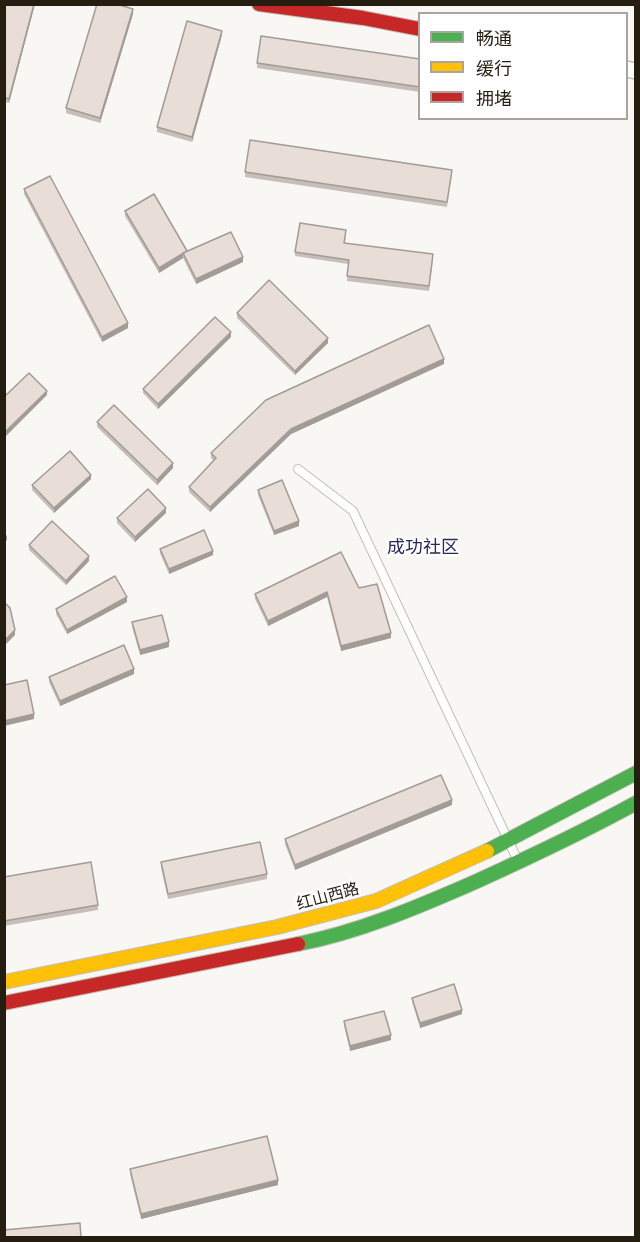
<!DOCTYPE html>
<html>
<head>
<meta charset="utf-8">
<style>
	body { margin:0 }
	#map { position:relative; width:640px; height:1242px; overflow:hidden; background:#f9f7f4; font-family:Manrope,"Noto Sans SC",sans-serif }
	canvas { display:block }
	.frame { position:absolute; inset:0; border:6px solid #261d11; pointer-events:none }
	.legend { position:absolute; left:418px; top:12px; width:210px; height:108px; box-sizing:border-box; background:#fff; border:2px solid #a8a5a0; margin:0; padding:8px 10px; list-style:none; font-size:18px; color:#261d11 }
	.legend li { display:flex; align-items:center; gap:12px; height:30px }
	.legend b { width:30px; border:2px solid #a8a5a0 }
</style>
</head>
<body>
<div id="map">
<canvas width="640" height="1242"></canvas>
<div class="frame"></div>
<ul class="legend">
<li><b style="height:8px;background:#4caf50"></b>畅通</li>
<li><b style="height:8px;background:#ffc107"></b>缓行</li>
<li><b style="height:8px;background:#c62828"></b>拥堵</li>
</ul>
</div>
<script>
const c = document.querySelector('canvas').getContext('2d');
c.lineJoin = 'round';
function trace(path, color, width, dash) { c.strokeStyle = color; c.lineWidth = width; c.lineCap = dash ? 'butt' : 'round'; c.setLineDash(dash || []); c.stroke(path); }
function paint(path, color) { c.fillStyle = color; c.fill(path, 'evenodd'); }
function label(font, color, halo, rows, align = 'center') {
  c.font = font + ' Manrope,"Noto Sans SC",sans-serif'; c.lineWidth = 5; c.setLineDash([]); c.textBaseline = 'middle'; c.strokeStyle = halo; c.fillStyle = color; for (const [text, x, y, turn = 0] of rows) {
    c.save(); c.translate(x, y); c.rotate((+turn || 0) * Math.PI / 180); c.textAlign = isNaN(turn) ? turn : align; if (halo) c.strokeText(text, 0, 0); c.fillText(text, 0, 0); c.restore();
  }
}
const lane = new Path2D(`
	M 298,469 L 353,511 L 518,861`);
const street = new Path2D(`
	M 626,69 L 636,71`);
const fast = new Path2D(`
	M 487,851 L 636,773
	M 298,944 C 359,932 418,907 475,882 C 530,857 583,832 636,803`);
const slow = new Path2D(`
	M 4,982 L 277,927 L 376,901 L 487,851`);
const jam = new Path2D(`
	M 259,4 L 363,18 L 420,29
	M 4,1003 L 298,944`);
const wall = new Path2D(`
	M 4,4 L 35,4 L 9,103 L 4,102 Z
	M 133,14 L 100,123 L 66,113 L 66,108 Z
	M 222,35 L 192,142 L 157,132 L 157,127 Z
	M 420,59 L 420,92 L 257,68 L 257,63 Z
	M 245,172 L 452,174 L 447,207 L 245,177 Z
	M 24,189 L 128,328 L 102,342 L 24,194 Z
	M 125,211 L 187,252 L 243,262 L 196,284 L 183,258 L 159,273 L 125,216 Z
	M 346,235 L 345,243 L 433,259 L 429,291 L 347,281 L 348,264 L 295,256 L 295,252 Z
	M 237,313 L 328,343 L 295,375 L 237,318 Z
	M 231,337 L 158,409 L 143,393 L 143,389 Z
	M 444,364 L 291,434 L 210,512 L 189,492 L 189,487 L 213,460 L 211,458 L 211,453 Z
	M 97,422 L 173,468 L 157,485 L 97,427 Z
	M 91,479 L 54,513 L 32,490 L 32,485 Z
	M 258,490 L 299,526 L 274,535 L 258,495 Z
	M 166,513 L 135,542 L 117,523 L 117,518 Z
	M 29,545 L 89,561 L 66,585 L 29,550 Z
	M 160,549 L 213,555 L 169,574 L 160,553 Z
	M 359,588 L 391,638 L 341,651 L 327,597 L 268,626 L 255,599 L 255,594 Z
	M 127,602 L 67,634 L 56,614 L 56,609 Z
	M 132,622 L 169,647 L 140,655 L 132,627 Z
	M 134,674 L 60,706 L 49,682 L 49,677 Z
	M 452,805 L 295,870 L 285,844 L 285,839 Z
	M 161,862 L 267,874 L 267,879 L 168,899 L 161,867 Z
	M 4,877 L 98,905 L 98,910 L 4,926 Z
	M 412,998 L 462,1014 L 420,1028 L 412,1002 Z
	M 344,1021 L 391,1040 L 350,1051 L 344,1026 Z
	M 130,1169 L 278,1185 L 141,1219 L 130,1174 Z`);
const shadedWall = new Path2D(`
	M 34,4 L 35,4 L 9,103 L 9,99 Z
	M 133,9 L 133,14 L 100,123 L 100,118 Z
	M 222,31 L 222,35 L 192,142 L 192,137 Z
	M 183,253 L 183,258 L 159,273 L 159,268 Z
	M 243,257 L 243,262 L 196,284 L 196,279 Z
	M 128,323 L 128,328 L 102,342 L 102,337 Z
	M 231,332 L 231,337 L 158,409 L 158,404 Z
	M 328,338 L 328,343 L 295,375 L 295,371 Z
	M 444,359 L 444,364 L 291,434 L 210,512 L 210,507 L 291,429 Z
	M 47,391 L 47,395 L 4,438 L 4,433 Z
	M 173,463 L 173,468 L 157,485 L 157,480 Z
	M 91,475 L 91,479 L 54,513 L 54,508 Z
	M 166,508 L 166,513 L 135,542 L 135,537 Z
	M 299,521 L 299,526 L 274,535 L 274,531 Z
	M 7,535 L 7,540 L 4,543 L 4,538 Z
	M 213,551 L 213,555 L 169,574 L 169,569 Z
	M 89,556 L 89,561 L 66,585 L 66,581 Z
	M 327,592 L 327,597 L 268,626 L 268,621 Z
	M 127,597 L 127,602 L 67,634 L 67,630 Z
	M 15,630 L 15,635 L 4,646 L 4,641 Z
	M 391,633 L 391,638 L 341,651 L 341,646 Z
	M 169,642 L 169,647 L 140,655 L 140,650 Z
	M 134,669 L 134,674 L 60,706 L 60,701 Z
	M 34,714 L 34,719 L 4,726 L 4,721 Z
	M 452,800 L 452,805 L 295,870 L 295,865 Z
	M 462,1010 L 462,1014 L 420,1028 L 420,1023 Z
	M 391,1035 L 391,1040 L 350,1051 L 350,1046 Z
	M 278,1180 L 278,1185 L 141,1219 L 141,1214 Z`);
const building = new Path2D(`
	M 4,4 L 34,4 L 9,99 L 4,97 Z
	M 97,4 L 116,4 L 133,9 L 100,118 L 66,108 Z
	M 187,21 L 222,31 L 192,137 L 157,127 Z
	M 261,36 L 420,59 L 420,87 L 257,63 Z
	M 250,140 L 452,170 L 447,202 L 245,172 Z
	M 50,176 L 128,323 L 102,337 L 24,189 Z
	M 154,194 L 187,251 L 159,268 L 125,211 Z
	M 300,223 L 346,230 L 344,243 L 433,254 L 429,286 L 347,276 L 349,260 L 295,252 Z
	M 231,232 L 243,257 L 196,279 L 183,253 Z
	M 269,280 L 328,338 L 295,371 L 237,313 Z
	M 215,317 L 231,332 L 158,404 L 143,389 Z
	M 429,325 L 444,359 L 291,429 L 210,507 L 189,487 L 216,458 L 211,453 L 266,400 Z
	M 29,373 L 47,391 L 4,433 L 4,397 Z
	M 114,405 L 173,463 L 157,480 L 97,422 Z
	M 70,451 L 91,475 L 54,508 L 32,485 Z
	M 282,480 L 299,521 L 274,531 L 258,490 Z
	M 148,489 L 166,508 L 135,537 L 117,518 Z
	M 52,521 L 89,556 L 66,581 L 29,545 Z
	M 204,530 L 213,551 L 169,569 L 160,549 Z
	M 341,552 L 359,588 L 377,584 L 391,633 L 341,646 L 327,592 L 268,621 L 255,594 Z
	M 115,576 L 127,597 L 67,630 L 56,609 Z
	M 4,602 L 10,608 L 15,630 L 4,641 Z
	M 162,615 L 169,642 L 140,650 L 132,622 Z
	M 124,645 L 134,669 L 60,701 L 49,677 Z
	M 27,680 L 34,714 L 4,721 L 4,685 Z
	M 441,775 L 452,800 L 295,865 L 285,839 Z
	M 260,842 L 267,874 L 168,894 L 161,862 Z
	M 91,862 L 98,905 L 4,921 L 4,877 Z
	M 454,984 L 462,1010 L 420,1023 L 412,998 Z
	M 384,1011 L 391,1035 L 350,1046 L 344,1021 Z
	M 267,1136 L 278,1180 L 141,1214 L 130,1169 Z
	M 80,1223 L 81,1238 L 4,1238 L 4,1230 Z`);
const streetNames = [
	["红山西路",328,897,-15]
];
const neighbourhoodNames = [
	["成功社区",423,548]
];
trace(lane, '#c3beb7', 10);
trace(street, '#c3beb7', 18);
trace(fast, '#c3beb7', 16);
trace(slow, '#c3beb7', 16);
trace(jam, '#c3beb7', 16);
trace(lane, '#fefefd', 8);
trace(street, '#fefefd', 15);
trace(fast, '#4caf50', 14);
trace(slow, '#ffc107', 14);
trace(jam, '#c62828', 14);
paint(wall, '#c8beb9');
paint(shadedWall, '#a29b96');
paint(building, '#e8ddd7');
trace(building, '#a29b96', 1.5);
label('16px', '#261d11', '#fff', streetNames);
label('18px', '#2a2660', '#fff', neighbourhoodNames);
</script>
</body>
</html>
